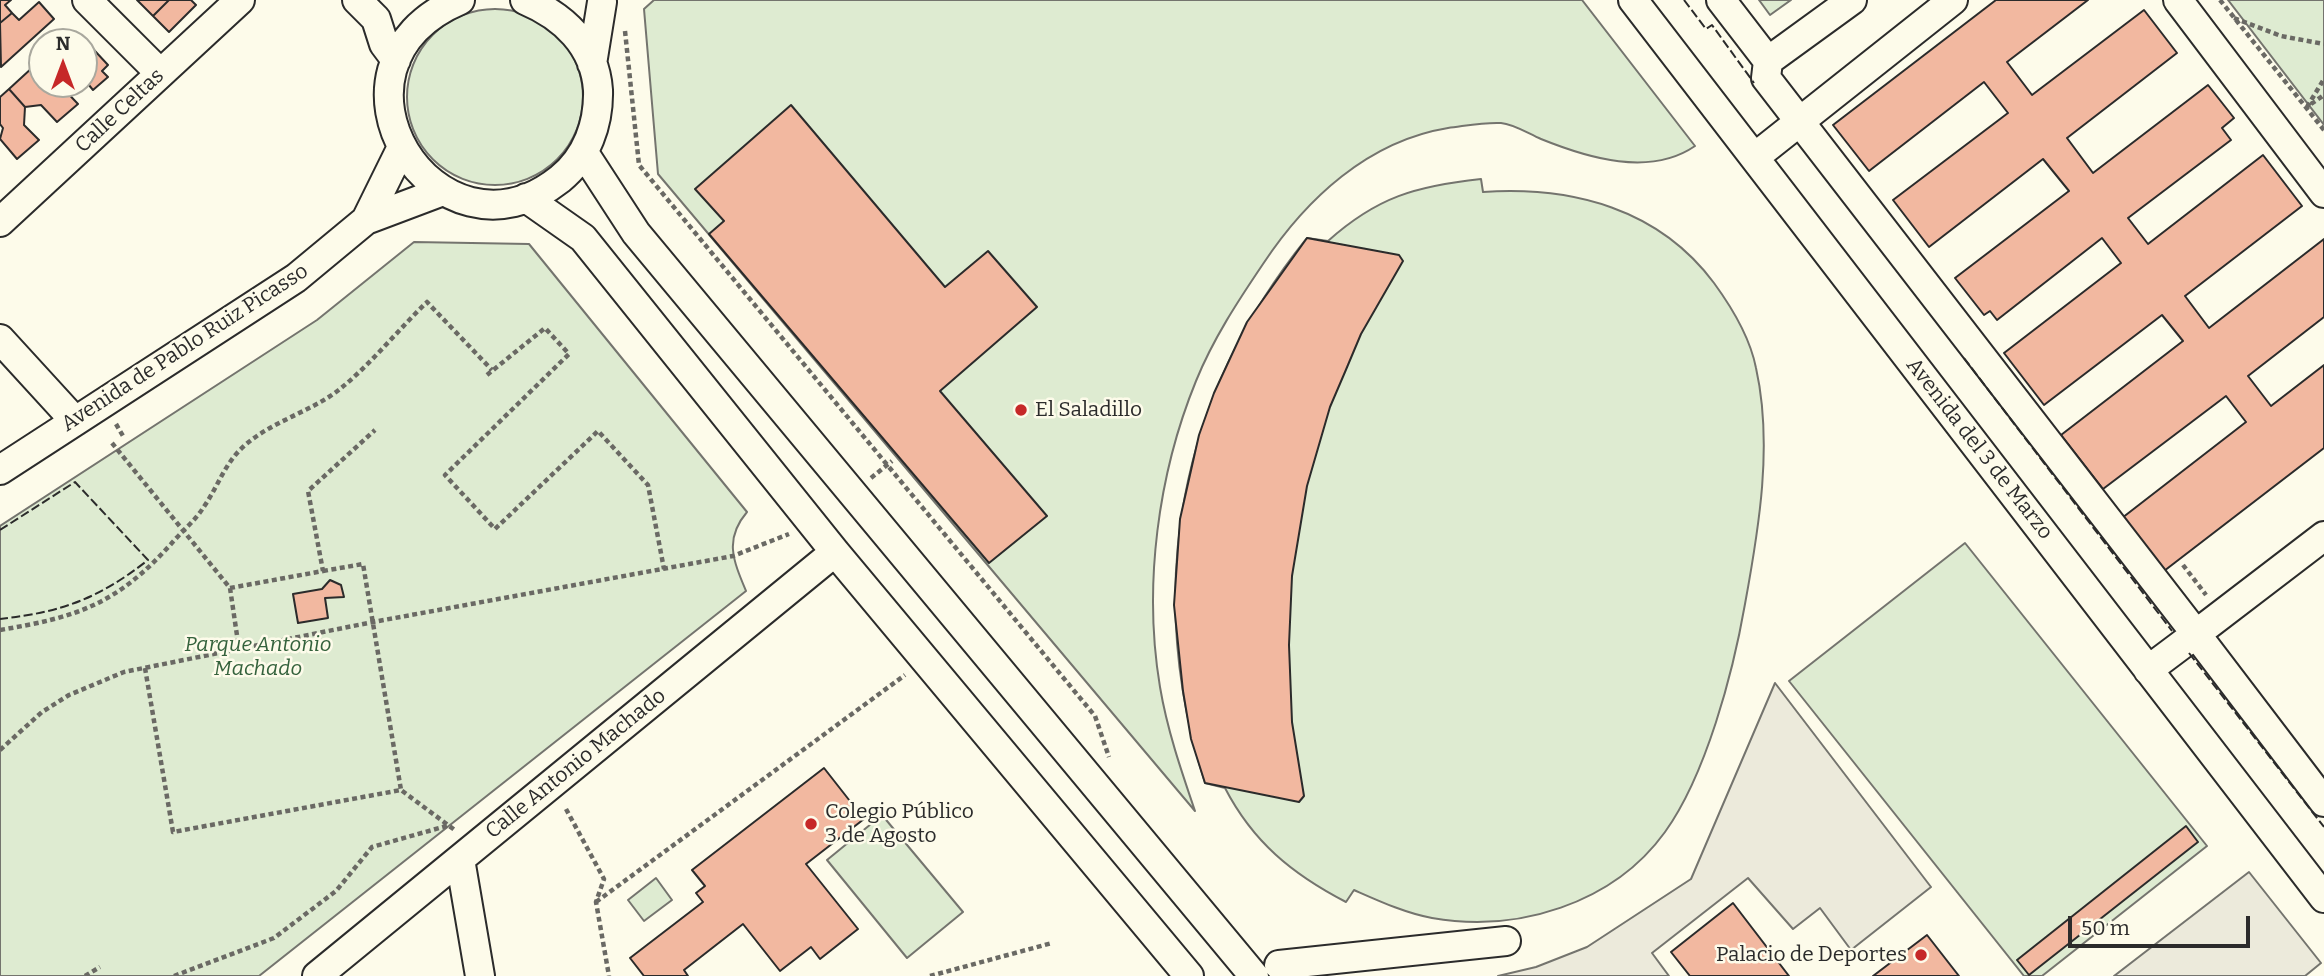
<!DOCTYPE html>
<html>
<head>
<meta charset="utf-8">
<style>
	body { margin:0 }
	#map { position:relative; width:2324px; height:976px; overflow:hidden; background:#fdfbea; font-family:Bitter,serif }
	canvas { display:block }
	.north { position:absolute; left:28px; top:28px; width:70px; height:70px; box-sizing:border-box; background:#fdfbea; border:2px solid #a9a89e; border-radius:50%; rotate:0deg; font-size:19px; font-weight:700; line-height:28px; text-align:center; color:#2b2b2b }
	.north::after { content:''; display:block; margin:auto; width:24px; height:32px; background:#c62828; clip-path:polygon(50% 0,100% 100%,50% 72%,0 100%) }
	.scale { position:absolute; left:2068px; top:916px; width:182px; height:32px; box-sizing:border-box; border:4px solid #2b2b2b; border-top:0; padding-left:9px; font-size:21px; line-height:24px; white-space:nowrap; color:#2b2b2b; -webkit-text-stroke:5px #fdfbea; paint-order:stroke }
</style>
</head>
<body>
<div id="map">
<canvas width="2324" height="976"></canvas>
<div class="north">N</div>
<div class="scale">50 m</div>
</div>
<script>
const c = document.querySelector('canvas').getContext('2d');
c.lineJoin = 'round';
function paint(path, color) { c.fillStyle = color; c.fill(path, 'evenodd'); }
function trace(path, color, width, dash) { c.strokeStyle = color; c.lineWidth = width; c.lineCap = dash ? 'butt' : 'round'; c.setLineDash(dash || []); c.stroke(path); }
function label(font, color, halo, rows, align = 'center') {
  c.font = font + ' Bitter,serif'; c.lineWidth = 5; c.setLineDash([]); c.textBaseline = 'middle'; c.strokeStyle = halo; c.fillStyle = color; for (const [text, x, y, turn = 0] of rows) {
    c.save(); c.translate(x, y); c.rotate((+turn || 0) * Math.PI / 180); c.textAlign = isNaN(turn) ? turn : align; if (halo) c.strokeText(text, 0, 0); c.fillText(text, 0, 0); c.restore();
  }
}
const green = new Path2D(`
	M 654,0 L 1582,0 L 1695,146 C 1650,177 1588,158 1541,139 C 1529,134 1514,124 1501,123 C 1484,122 1465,126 1448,128 C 1368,141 1306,199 1263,264 C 1238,301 1213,339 1196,381 C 1158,474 1143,586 1160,687 C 1167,729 1181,770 1195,811 L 658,174 L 644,9 Z
	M 1759,0 L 1791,0 L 1770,15 Z
	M 2228,0 L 2324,0 L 2324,125 Z
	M407 97a88 88 0 1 1 176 0a88 88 0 1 1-176 0Z
	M 1481,179 L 1483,192 C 1573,186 1659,209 1714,283 C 1733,309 1750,337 1756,368 C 1773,444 1759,528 1745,604 C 1733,673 1706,775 1665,832 C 1613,904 1517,933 1432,918 C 1405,913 1379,901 1354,890 L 1346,902 C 1292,874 1253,842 1225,788 L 1205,783 C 1143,588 1179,397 1307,238 L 1328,241 C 1377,197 1416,186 1481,179 Z
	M 414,242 L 529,244 L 747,512 C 724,539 733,560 746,591 L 259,976 L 0,976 L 0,526 L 317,320 Z
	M 1965,543 L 2207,846 L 2042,976 L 2024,976 L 1789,681 Z
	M 882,815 L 963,912 L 907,958 L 827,860 Z
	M 656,878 L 672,900 L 644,921 L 628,900 Z`);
const parking = new Path2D(`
	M 1775,683 L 1931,887 L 1851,950 L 1820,908 L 1793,929 L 1748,878 L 1652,953 L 1669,976 L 1498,976 L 1536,967 L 1587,947 L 1691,879 Z
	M 2249,872 L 2321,963 L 2305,976 L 2114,976 Z`);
const building = new Path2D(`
	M 0,0 L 11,0 L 5,5 L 12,13 L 0,23 Z
	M 137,0 L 169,0 L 153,16 Z
	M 169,0 L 191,0 L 196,5 L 169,32 L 153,16 Z
	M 1996,0 L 2088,0 L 2007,62 L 2032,95 L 2144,10 L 2177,53 L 2067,138 L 2093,173 L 2208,85 L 2234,118 L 2222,128 L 2231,140 L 2128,218 L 2148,244 L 2263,155 L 2302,206 L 2185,296 L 2209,328 L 2324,239 L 2324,317 L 2248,376 L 2271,406 L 2324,365 L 2324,448 L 2164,571 L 2122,518 L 2246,422 L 2226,396 L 2103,489 L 2061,435 L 2183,341 L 2162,315 L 2044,405 L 2004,353 L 2121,263 L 2102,238 L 1997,320 L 1990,311 L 1984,315 L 1955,278 L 2069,191 L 2043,159 L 1929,247 L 1893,200 L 2008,113 L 1984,82 L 1869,171 L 1833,125 Z
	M 39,2 L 54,19 L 1,67 L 0,23 L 12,13 L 19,20 Z
	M 82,37 L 108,65 L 102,71 L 108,77 L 93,90 L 84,79 L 84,42 L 76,42 Z
	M 33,67 L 42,77 L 42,84 L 59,84 L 78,104 L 57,122 L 41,105 L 25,107 L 9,89 Z
	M 9,89 L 25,107 L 24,125 L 39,140 L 17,159 L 0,139 L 3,128 L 0,124 L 0,97 Z
	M 791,105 L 945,287 L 988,251 L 1037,307 L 940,391 L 1047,516 L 989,563 L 709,234 L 724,221 L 695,189 Z
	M 1307,238 L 1399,255 L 1403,261 L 1361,334 L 1345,372 L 1330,407 L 1307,486 L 1292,576 L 1289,645 L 1292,722 L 1304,796 L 1299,802 L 1205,783 L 1191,739 L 1183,691 L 1174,605 L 1180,519 L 1199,435 L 1214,393 L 1247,322 Z
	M 330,580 L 341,585 L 344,597 L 325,598 L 328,618 L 298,623 L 293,594 L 322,589 Z
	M 824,768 L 864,819 L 806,864 L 858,929 L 820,959 L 811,947 L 780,971 L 743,924 L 684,970 L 688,976 L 644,976 L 630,958 L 703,902 L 696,893 L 705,886 L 692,870 Z
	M 2186,826 L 2198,842 L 2029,975 L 2017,960 Z
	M 1733,903 L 1789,976 L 1690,976 L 1671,952 Z
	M 1927,935 L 1959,976 L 1873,976 Z`);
const path = new Path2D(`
	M 2220,0 L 2324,130
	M 2234,18 L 2281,36 L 2324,44
	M 625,31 L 639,165 L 1095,716 L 1109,757
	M 2311,104 L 2324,95
	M 2307,107 L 2324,79
	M 487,375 L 545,328 L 569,354 L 445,475 L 495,529 L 598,431 L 648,485 L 664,569
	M 116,424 L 123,436
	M 112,443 L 230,588 L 239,649
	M 871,478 L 892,461
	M 2183,565 L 2206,595
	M 323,571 L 363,564 L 401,790
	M 230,588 L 323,571 L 308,491 L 375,430
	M 0,630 C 78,617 117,604 171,544 C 181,532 195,521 203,508 C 218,487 224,464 244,446 C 272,421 311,412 340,389 C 371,364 398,330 427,302 L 492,370
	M 145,668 L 173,832 L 401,790 L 456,831
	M 0,750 L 42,712 L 69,695 L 124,672 L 373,622 L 733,556 L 789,534
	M 566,809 L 604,879 L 596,902 L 609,976
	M 596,902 L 905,675
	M 85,976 L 100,967
	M 174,976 L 274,938 L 336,891 L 372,847 L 450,825
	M 930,976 L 1052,943`);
const minor = new Path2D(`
	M 87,0 L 160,73
	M 357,0 L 376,19 L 384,44 L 396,60
	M 460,0 C 303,67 437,277 560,179 C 587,157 599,124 598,90 C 595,45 563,16 525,0
	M 1633,0 L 2324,898
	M 1721,0 L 1768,61 L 1852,0
	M 2178,0 L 2324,193
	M 1768,61 L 1766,78 L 2196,634 L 2324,536
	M 592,64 L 602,2
	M 584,153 L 636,233 L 1254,976
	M 1755,157 L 1953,0
	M 526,198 L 583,238 L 835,552 L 1189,976
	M 366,220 L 401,149
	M 0,222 L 240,0
	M 0,339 L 75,421
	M 0,470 L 296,278 L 366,220 L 443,191
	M 2148,670 L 2196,634 L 2324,802
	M 460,859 L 480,976
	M 1279,965 L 1506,941
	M 317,976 L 835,552`);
const fence = new Path2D(`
	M 1684,0 L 1706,29 L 1712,25 L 1754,83
	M 1964,358 L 2172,631
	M 0,530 L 75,482 L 148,560 C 98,599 62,612 0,619
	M 2189,653 L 2324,827`);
const markers = [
	[1021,410,7,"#c62828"],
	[811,824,7,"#c62828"],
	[1921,955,7,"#c62828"]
];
const streetNames = [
	["Calle Celtas",120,111,-43],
	["Avenida de Pablo Ruiz Picasso",185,348,-33],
	["Avenida del 3 de Marzo",1979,449,52],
	["Calle Antonio Machado",576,764,-39]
];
const poiNames = [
	["El Saladillo",1035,410],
	["Colegio Público",825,812],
	["3 de Agosto",825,836],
	["Palacio de Deportes",1907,955,"right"]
];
const parkNames = [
	["Parque Antonio",258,645],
	["Machado",258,669]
];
paint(green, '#deebd1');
trace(green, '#74746e', 2);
paint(parking, '#eceadb');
trace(parking, '#74746e', 2);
paint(building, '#f2b8a0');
trace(building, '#2b2b2b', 2);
trace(minor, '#2b2b2b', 32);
trace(path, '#6a6964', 4.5, [5, 3.5]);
trace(minor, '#fdfbea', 28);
trace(fence, '#2b2b2b', 2, [9, 3.5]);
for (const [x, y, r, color] of markers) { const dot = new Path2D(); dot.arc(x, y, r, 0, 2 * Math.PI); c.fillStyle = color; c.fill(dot); trace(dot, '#fdfbea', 2.5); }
label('21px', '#2b2b2b', '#fdfbea', streetNames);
label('21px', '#2b2b2b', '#fdfbea', poiNames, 'left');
label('italic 21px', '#34623c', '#fdfbea', parkNames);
</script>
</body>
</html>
